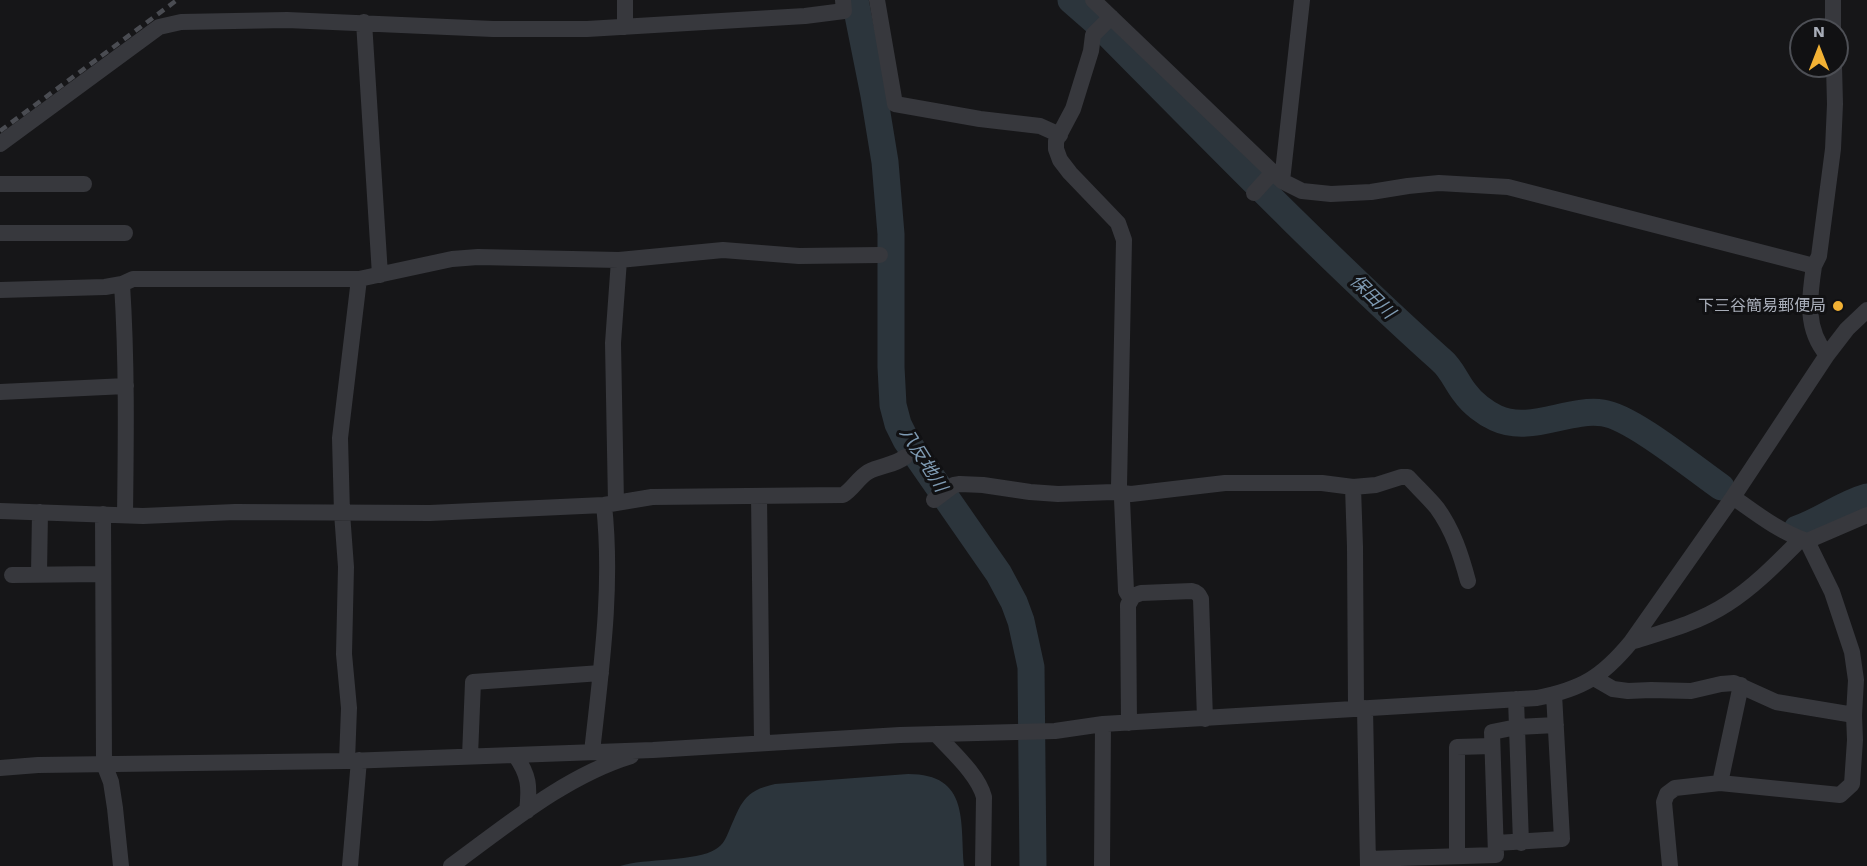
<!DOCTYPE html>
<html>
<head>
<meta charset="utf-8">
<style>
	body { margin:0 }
	#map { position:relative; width:1867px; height:866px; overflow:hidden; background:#161618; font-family:"Work Sans",sans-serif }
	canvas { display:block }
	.north { position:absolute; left:1789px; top:18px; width:60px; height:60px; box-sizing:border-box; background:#111113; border:2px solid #4d4f55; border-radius:50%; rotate:0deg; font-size:16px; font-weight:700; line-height:24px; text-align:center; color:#a8adb8 }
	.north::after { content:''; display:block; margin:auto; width:21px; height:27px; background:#f2b134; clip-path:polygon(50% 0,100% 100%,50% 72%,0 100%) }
</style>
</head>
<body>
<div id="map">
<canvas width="1867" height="866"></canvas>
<div class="north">N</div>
</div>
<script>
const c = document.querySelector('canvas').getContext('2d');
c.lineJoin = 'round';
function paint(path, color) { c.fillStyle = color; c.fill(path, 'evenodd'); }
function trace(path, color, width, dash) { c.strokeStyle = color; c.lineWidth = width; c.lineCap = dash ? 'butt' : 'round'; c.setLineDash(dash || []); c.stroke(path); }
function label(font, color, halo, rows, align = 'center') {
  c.font = font + ' "Work Sans","Noto Sans JP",sans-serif'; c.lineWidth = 6; c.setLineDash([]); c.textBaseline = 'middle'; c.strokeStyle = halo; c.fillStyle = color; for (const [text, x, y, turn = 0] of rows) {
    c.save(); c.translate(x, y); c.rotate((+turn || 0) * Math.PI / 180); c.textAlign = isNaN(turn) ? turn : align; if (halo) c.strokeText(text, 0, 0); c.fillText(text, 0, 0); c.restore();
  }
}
const water = new Path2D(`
	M 908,774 C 970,774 960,822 964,866 L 620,866 C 645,858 696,862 716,849 C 723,845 726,838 729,831 C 741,804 743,791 775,784 Z`);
const river = new Path2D(`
	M 855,0 L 874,95 L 885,162 L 891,234 L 891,367 L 893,405 L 898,424 L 906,440 L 999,574 L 1014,602 L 1021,621 L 1031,667 L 1033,866
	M 1071,0 L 1095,21 C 1209,136 1321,252 1441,360 C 1452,369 1456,382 1465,393 C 1472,403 1485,413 1496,418 C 1530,434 1568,408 1603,413 C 1632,417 1695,469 1721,487
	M 1797,529 C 1821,521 1842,504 1867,497`);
const minor = new Path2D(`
	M 625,0 L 625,27
	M 877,0 L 895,104 L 980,119 L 1040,126 L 1060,135
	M 1093,0 L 1282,181
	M 1302,0 L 1282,181 L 1302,191 L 1331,194 L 1371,192 L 1408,186 L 1439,183 L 1508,187 L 1814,266 L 1819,256 L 1833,149 L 1835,104 L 1834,66
	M 1833,0 L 1833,30
	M 1111,17 L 1093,35 L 1091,51 L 1073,109 L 1056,141 L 1056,149 L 1060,160 L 1070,173 L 1118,223 L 1124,240 L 1119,486 L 1122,499 L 1126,591 L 1131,599
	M 364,22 L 380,275
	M 0,144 L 159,27 L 181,22 L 287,20 L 493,29 L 587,29 L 805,16 L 844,11 L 843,0
	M 0,184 L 84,184
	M 1254,193 L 1273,172
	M 0,233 L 125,233
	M 1814,266 C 1809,299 1805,329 1827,355
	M 122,284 C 127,361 126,438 125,515
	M 0,290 L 105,287 L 122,284 L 133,279 L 359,279 L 452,259 L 478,257 L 619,260 L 723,250 L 799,256 L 880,255
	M 0,392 L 126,386
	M 1353,487 L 1355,547 L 1356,709
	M 759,496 L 762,743
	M 1733,497 C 1757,514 1780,532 1807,541 L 1867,515
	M 934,500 L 954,485 L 960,484 L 983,485 L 1030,492 L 1058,494 L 1114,492 L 1131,494 L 1225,483 L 1322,483 L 1353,487 L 1376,485 L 1401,477 L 1408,477 C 1417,487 1428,497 1437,508 C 1453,530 1461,555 1468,581
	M 616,503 L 613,343 L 619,260
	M 0,511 L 143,516 L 235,512 L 430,513 L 604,505 L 652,497 L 843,495 C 853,489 858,478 868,472 C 881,465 893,466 905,457
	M 103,514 L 104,764 L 111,782 L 115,808 L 121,866
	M 39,574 L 40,512
	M 12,575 L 103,574
	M 1631,642 C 1663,632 1698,623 1727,604 C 1754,587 1778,562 1801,539
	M 1594,678 L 1613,689 L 1628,691 L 1651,690 L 1691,691 L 1721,684 L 1734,683 L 1776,702 L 1854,715
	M 1516,699 L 1521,843
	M 1365,708 L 1368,866
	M 1129,723 L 1128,605 L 1133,596 L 1141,593 L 1192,591 C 1197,592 1199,594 1201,599 L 1205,719
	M 936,734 C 951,751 978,774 984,797 L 983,866
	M 592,752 C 601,670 613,588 604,505
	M 515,755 C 529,775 530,786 527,811
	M 470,756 L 473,682 L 601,673
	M 347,761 L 349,708 L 344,654 L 346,567 L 342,513 L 340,438 L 359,279
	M 0,768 L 38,765 L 347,761 L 653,750 L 900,735 L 1055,731 L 1103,724 L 1537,698 C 1582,689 1602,677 1631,642 L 1733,497 L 1827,355 L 1847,329 L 1867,310
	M 1720,783 L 1741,685
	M 1496,843 L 1562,839 L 1554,694
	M 1457,855 L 1457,747 L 1492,746
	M 1368,859 L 1496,855 L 1492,732 L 1517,727 L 1556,725
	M 350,866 L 359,760
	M 451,866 C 506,826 565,776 631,756
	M 1102,866 L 1103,724
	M 1670,866 L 1664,802 L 1667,794 L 1675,788 L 1720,783 L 1840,795 L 1852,784 L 1855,740 L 1854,715 L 1856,680 L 1852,652 L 1832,592 L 1807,541`);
const rail = new Path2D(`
	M 0,131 L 177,0`);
const markers = [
	[1838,306,6,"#f2b134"]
];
const poiNames = [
	["下三谷簡易郵便局",1826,306]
];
const waterNames = [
	["保田川",1372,297,44],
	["八反地川",923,460,58]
];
paint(water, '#2c353c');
trace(river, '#2c353c', 27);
trace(minor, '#37383d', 16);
trace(rail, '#4a4c52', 4.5, [8, 6]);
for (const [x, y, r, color] of markers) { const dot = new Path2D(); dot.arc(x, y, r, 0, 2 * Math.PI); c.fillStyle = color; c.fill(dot); trace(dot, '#111113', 2); }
label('16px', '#a8adb8', '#111113', poiNames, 'right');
label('italic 18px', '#7f9bb3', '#111113', waterNames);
</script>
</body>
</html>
